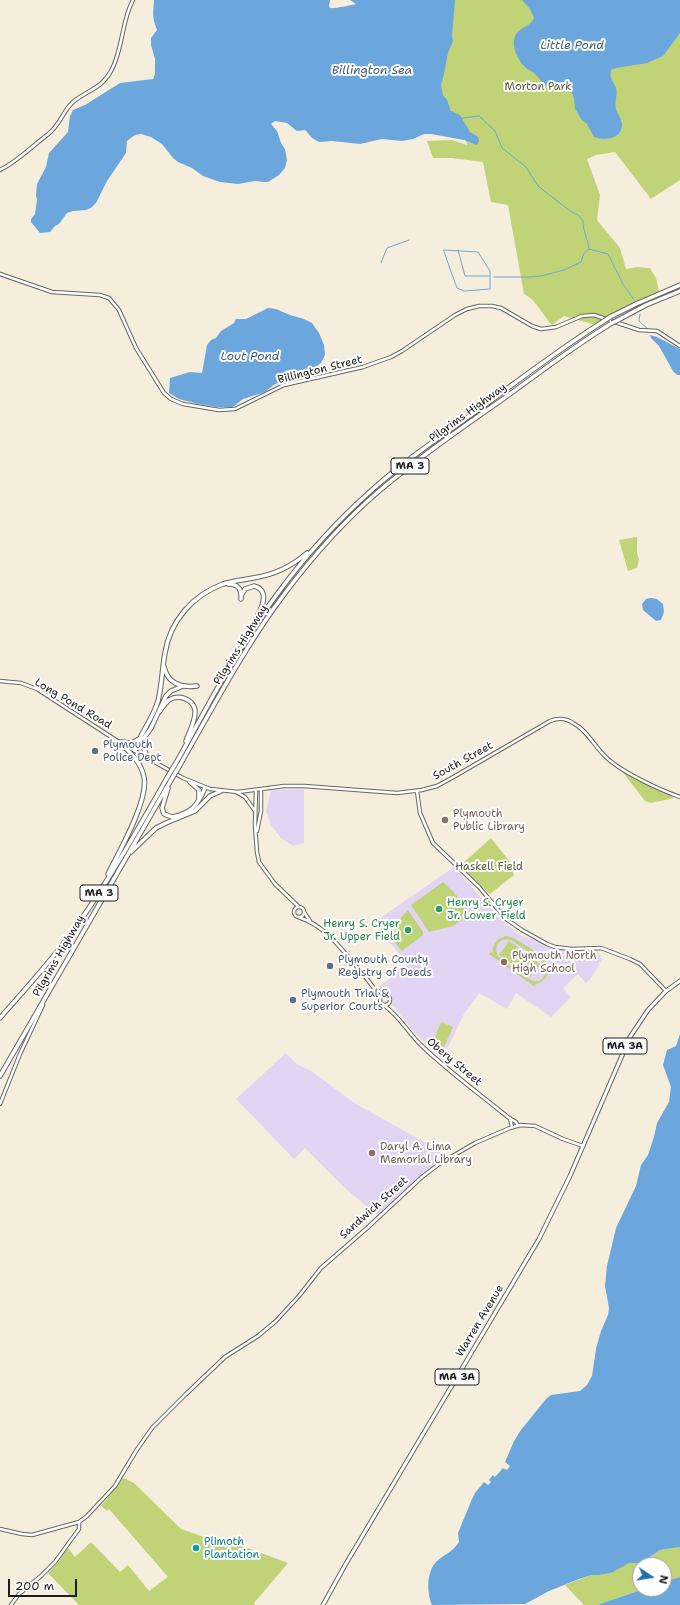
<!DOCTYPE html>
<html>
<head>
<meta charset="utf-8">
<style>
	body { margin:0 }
	#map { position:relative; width:680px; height:1605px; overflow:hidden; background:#f6eedd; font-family:"Shantell Sans",sans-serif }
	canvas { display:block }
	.north { position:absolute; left:632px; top:1557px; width:40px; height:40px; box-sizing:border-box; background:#fff; border:1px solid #a4a4a4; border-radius:50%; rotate:102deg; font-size:11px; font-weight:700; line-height:16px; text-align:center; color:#1c1c1c }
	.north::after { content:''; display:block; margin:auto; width:14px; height:18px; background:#1f6fb2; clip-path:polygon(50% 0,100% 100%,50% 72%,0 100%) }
	.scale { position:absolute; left:8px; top:1579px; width:69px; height:18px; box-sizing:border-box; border:2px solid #1c1c1c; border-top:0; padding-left:5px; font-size:12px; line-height:14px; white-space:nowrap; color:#1c1c1c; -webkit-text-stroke:3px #fff; paint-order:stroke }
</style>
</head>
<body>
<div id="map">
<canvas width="680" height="1605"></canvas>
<div class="north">N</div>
<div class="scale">200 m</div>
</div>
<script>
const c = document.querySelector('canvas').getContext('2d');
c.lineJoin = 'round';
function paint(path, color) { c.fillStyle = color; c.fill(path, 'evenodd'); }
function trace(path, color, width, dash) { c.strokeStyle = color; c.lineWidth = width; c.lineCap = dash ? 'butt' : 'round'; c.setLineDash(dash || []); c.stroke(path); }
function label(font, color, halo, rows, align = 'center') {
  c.font = font + ' "Shantell Sans",sans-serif'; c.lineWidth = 4; c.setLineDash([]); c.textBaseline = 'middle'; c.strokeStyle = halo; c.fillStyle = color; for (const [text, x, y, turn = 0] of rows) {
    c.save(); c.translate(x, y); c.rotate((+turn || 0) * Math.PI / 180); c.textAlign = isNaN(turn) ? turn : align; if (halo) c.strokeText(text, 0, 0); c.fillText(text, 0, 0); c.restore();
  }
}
const built = new Path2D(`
	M 304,789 L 304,843 L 293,846 L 281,838 L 271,825 L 266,811 L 271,790 Z
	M 454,867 L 502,921 L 522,936 L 559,949 L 597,951 L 602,959 L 591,978 L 586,983 L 578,974 L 563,988 L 571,997 L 551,1017 L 516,993 L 507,1009 L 479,993 L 464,1014 L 442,1059 L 412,1030 L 379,987 L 408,964 L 373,923 Z
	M 286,1053 L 297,1064 L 311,1071 L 356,1104 L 446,1154 L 445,1158 L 424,1172 L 377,1215 L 347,1190 L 305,1148 L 294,1159 L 236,1099 Z`);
const green = new Path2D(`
	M 449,0 L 680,0 L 680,180 L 651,199 L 615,152 L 596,155 L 587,159 L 600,195 L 597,220 L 620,248 L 626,269 L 637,267 L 650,268 L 656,278 L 659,292 L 626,308 L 599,326 L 564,316 L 552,325 C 542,315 537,300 524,294 L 508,205 L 491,202 L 483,162 L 452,158 L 433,158 L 427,141 L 452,140 L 467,145 L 464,133 L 441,93 L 441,81 Z
	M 637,537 L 637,554 L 639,559 L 637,568 L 628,571 L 619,540 Z
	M 621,770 L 674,798 L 651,803 L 645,801 Z
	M 491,838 L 510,862 L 514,875 L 490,894 L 460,866 Z
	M 443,882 C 452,891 469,904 465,918 L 453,926 L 429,932 L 411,905 Z
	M 408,910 L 423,932 L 423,935 L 402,951 C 387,939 397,920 408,910 Z
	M 506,936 C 514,936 542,955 547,963 C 552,973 545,982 536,984 L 535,987 L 489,954 L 491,952 L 493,953 C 492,944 497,938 506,936 ZM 507,939 L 513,941 L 541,961 L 544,965 L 546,970 C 542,991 525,977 516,970 C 510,966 503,961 498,956 C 494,948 497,940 507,939 Z
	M 509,941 L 540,964 L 530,977 L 499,955 Z
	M 441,1022 L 453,1027 L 444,1047 L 433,1042 Z
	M 123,1478 L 134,1483 L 181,1529 L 207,1538 L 228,1541 L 288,1563 L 254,1603 L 255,1605 L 79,1605 L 48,1573 L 59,1561 L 68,1548 L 75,1557 L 91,1542 L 120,1572 L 128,1565 L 149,1591 L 168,1577 L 109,1509 L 107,1511 L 101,1506 Z
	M 680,1547 L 680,1577 L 664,1582 L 664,1565 L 640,1565 L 640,1589 L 644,1589 L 597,1605 L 584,1605 L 565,1585 L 591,1575 L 600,1575 L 629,1563 L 639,1563 L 647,1559 L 660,1550 Z`);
const water = new Path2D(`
	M 154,0 L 330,0 L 329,6 L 330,8 C 333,9 353,5 356,4 L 350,0 L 455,0 L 452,36 L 453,41 L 448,53 L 444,74 L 441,85 L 443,95 L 447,100 L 451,111 L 460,115 L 470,132 L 478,137 L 479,141 L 477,145 L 464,140 L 431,134 L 424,134 L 413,139 L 402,141 L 382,139 L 360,144 L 332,141 L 319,142 L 312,138 L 305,130 L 297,131 L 287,123 L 275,121 L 271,124 L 277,131 L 281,143 L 285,149 L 287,160 L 285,168 L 279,175 L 268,182 L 264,182 L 255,181 L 238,184 L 220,182 L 203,176 L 192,168 L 178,162 L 173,158 L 162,144 L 151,137 L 141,134 L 135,135 L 127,141 L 126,153 L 107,181 L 96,203 L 91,208 L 86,210 L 73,211 L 67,213 L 59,224 L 55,226 L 50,232 L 40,233 L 31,222 L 31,219 L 35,214 L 37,200 L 36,195 L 37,184 L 46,167 L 49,153 L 68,132 L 70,116 L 73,110 L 85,105 L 120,83 L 153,79 L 155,74 L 155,59 L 151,45 L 151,38 L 157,30 C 152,17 153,14 154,0 Z
	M 522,0 L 680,0 L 680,33 L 663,56 L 647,63 L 616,68 L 611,70 C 609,78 613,81 616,88 C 618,94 614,103 616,109 C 617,114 621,118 622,123 C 623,139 605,141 594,137 L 587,124 L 581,119 L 575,108 L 574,98 L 572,93 C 566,90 559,92 553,90 C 545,87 541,80 535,74 C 532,71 528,70 525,67 C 518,60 511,46 515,36 C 519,27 531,27 534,18 L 530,9 Z
	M 268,308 L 276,309 L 290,315 L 304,319 L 312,323 L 319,333 L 324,345 L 325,355 L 321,363 L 301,377 L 275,384 L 265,392 L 243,399 L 233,407 L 217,407 L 198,404 L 179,399 L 169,393 L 170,378 L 190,372 L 202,373 L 207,345 L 211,340 L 216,338 L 221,331 L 234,323 L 236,319 L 246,319 Z
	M 650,335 L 657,337 L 680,349 L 680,375 L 677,375 L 673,371 L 659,346 L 651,338 Z
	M 651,598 L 657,599 L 663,604 L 664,612 L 661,620 L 656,621 L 643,610 L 642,604 L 646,599 Z
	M 680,1034 L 680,1547 L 660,1550 L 647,1559 L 639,1563 L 629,1563 L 613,1572 L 600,1575 L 591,1575 L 579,1579 L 549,1591 L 525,1604 L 432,1605 C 427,1593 426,1573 436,1562 C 444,1554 451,1554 459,1542 L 458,1533 L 472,1499 L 475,1493 L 484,1482 L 488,1485 L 491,1482 L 489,1480 L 493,1475 L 495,1477 L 503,1468 L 507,1470 L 510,1466 L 505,1462 L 514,1441 L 521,1430 L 546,1399 L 551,1395 L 580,1391 L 587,1385 L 592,1376 L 596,1349 L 601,1331 L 608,1315 L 609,1308 L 605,1286 L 607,1266 L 616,1228 L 636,1186 L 641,1165 L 648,1155 L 654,1137 L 657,1123 L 669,1102 L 671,1087 L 663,1065 L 667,1050 L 676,1046 Z
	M 680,1577 L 680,1605 L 597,1605 L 644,1589 L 664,1589 L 664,1582 Z`);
const stream = new Path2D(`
	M 462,118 L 479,116 L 495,131 L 502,148 L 526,167 L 538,186 L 570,211 L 578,215 L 583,221 C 583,232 588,239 589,249 L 608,254 L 623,284 L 634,300
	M 444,250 L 478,252 L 490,271 L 490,289 L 464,291 L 457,288 L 449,266 Z
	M 458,250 L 465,276 L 489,276
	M 381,263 L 387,248 L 409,240
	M 494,277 L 530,277 L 541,276 L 564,270 L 581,262 L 584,253 L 589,249
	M 640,314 L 639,321 L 648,329`);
const secondary = new Path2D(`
	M 0,170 C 14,163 25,153 37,143 C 43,138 51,133 55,127 C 62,119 65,109 73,102 C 89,89 103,89 113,67 C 123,46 122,20 133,0
	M 0,274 L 52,292 L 100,295 L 109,298 L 119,310 L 136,348 L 164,393 L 171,399 L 183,404 L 219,410 L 235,409 L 284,385 L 363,367 L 391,357 L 402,351 L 455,315 L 467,309 L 479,306 L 492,306 L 501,308 L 532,326 L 541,329 L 556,327 L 582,316 L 594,315 L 639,330 L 657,331 L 680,346
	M 0,681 L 21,683 L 37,689 L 119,742 L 183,778 L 210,789 L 238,792 L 284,786 L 304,786 L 397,793 L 422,790 L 437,786 L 450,779 L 550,721 C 557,718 566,718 573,723 C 587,730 594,746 605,756 C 619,771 660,790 680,797
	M 256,790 L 255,826 L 257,852 L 259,862 L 275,884 L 298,906
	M 417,791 L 420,813 L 433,843 L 479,887 L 506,919 L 522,930 L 547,944 L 555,947 L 572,949 L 601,948 L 630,959 L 640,964 L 666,991
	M 236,792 L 245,797 L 255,811
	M 257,831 L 261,811 L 261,789
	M294 912a5 5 0 1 1 10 0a5 5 0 1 1-10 0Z
	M 304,912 L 310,921
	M 298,917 C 324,925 339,946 356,966 C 365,977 374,986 380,998
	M 376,989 L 385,995
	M380 1000a5 5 0 1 1 10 0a5 5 0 1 1-10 0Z
	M 385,1006 C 400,1017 409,1034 422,1046 C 449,1072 480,1094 509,1118 L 516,1122 L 518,1126
	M 0,1104 L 20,1054 L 43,1005
	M 510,1118 L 512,1127
	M 0,1529 L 22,1534 L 32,1535 L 79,1522 L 87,1516 L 115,1486 L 136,1451 L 152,1428 L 185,1395 L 225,1357 L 258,1336 L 276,1321 L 299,1296 L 321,1268 L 366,1229 L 422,1177 L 439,1164 L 475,1143 L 510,1128 L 520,1125 L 535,1126 L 563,1139 L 583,1146
	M 11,1605 L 19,1594 L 41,1576 L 55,1562 L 79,1529 L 79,1522`);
const primary = new Path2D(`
	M 323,1605 L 344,1567 L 539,1239 L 570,1176 L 630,1037 L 648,1010 L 666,991 L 680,981`);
const highway = new Path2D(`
	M 610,317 L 636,304 L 680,285
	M 618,320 L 646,305 L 680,291
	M 228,584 C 238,584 242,589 241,599
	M 242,594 L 245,589 L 254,586 C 277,592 252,624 246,636
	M 164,667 C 168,684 182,688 197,686
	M 159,712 C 162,708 165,703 169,700 C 179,694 193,699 195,710 C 196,721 189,732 186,741
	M 144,741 L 144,749 L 148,758
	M 121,742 L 132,743 L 139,739
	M 137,748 L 151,728 L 166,696 L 171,691 L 183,686
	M 135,750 C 140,733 153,719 158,701 C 162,685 162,669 165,653 C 170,621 193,595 223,584 C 233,581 243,580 253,578 C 274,575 291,567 307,553
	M 176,763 C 208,706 238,646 278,593 C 306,555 338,520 373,489 C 409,457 450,430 489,402 C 527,374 564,346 604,321
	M 180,765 C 213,707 245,646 285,593 C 313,556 344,521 379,491 C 418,458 461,428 503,399 C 539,373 574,346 612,323
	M 190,782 L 199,790 L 199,800
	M 168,788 L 162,808 L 164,814 L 172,817 C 192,813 197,806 205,788
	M 131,852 L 156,828 L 166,823 L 195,811 L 210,796 L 221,791
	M 108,874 C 119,852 149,800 144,777 C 141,762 130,752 119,742
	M 0,1018 C 27,987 55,957 78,924 C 111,877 139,827 167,778
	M 0,1076 L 171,780`);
const highwayBridge = new Path2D(`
	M 604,321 L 610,317
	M 612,323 L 618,320
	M 167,778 L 176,763
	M 171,780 L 180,765`);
const markers = [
	[95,751,4,"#5c6f8a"],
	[445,820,4,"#8d6e63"],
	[439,909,4,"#2e9e5b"],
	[408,930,4,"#2e9e5b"],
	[504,962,4,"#8d6e63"],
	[330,966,4,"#5c6f8a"],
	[293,1000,4,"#5c6f8a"],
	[372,1153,4,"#8d6e63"],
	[196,1548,4,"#0f9aa8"]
];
const shields = [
	[410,466,38],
	[99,893,38],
	[625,1046,44],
	[457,1377,44]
];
const shieldNames = [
	["MA 3",410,466],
	["MA 3",99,893],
	["MA 3A",625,1046],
	["MA 3A",457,1377]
];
const parkNames = [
	["Morton Park",538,87],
	["Haskell Field",489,867]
];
const streetNames = [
	["Billington Street",320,370,-14],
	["Pilgrims Highway",468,413,-36],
	["Pilgrims Highway",241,645,-58],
	["Long Pond Road",73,704,31],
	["South Street",463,761,-29],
	["Pilgrims Highway",59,956,-60],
	["Obery Street",454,1062,40],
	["Sandwich Street",374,1208,-42],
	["Warren Avenue",480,1321,-59]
];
const serviceNames = [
	["Plymouth",103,745],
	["Police Dept",103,758],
	["Plymouth County",338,960],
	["Registry of Deeds",338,973],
	["Plymouth Trial &",301,994],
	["Superior Courts",301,1007]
];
const educationNames = [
	["Plymouth",453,814],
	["Public Library",453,827],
	["Plymouth North",512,956],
	["High School",512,969],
	["Daryl A. Lima",380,1147],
	["Memorial Library",380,1160]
];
const leisureNames = [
	["Henry S. Cryer",447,903],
	["Jr. Lower Field",447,916],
	["Henry S. Cryer",400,924,"right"],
	["Jr. Upper Field",400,937,"right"]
];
const cultureNames = [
	["Plimoth",204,1542],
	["Plantation",204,1555]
];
const waterNames = [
	["Little Pond",572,46],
	["Billington Sea",372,71],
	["Lout Pond",250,357]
];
paint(built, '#e2d4f3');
paint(green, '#c0d376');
paint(water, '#6ba7dc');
trace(stream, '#6ba7dc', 1);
trace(secondary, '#686660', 4.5);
trace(primary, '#686660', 5);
trace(highway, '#686660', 5.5);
trace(secondary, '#fff', 2.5);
trace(primary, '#fff', 3);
trace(highway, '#fff', 3.5);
trace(highwayBridge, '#686660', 5.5, []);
trace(highwayBridge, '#fff', 3.5);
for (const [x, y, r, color] of markers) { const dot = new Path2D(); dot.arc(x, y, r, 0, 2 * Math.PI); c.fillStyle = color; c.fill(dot); trace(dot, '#fff', 1.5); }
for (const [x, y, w] of shields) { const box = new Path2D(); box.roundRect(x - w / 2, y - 8, w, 16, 3); c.fillStyle = '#fff'; c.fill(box); trace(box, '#1c1c1c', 1); }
label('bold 10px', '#1c1c1c', null, shieldNames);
label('11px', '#555c3c', '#fff', parkNames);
label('11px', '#1c1c1c', '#fff', streetNames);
label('11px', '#4e5e75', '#fff', serviceNames, 'left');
label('11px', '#785e54', '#fff', educationNames, 'left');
label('11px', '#27864d', '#fff', leisureNames, 'left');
label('11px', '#0d838f', '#fff', cultureNames, 'left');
label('italic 12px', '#405b72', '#fff', waterNames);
</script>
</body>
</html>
